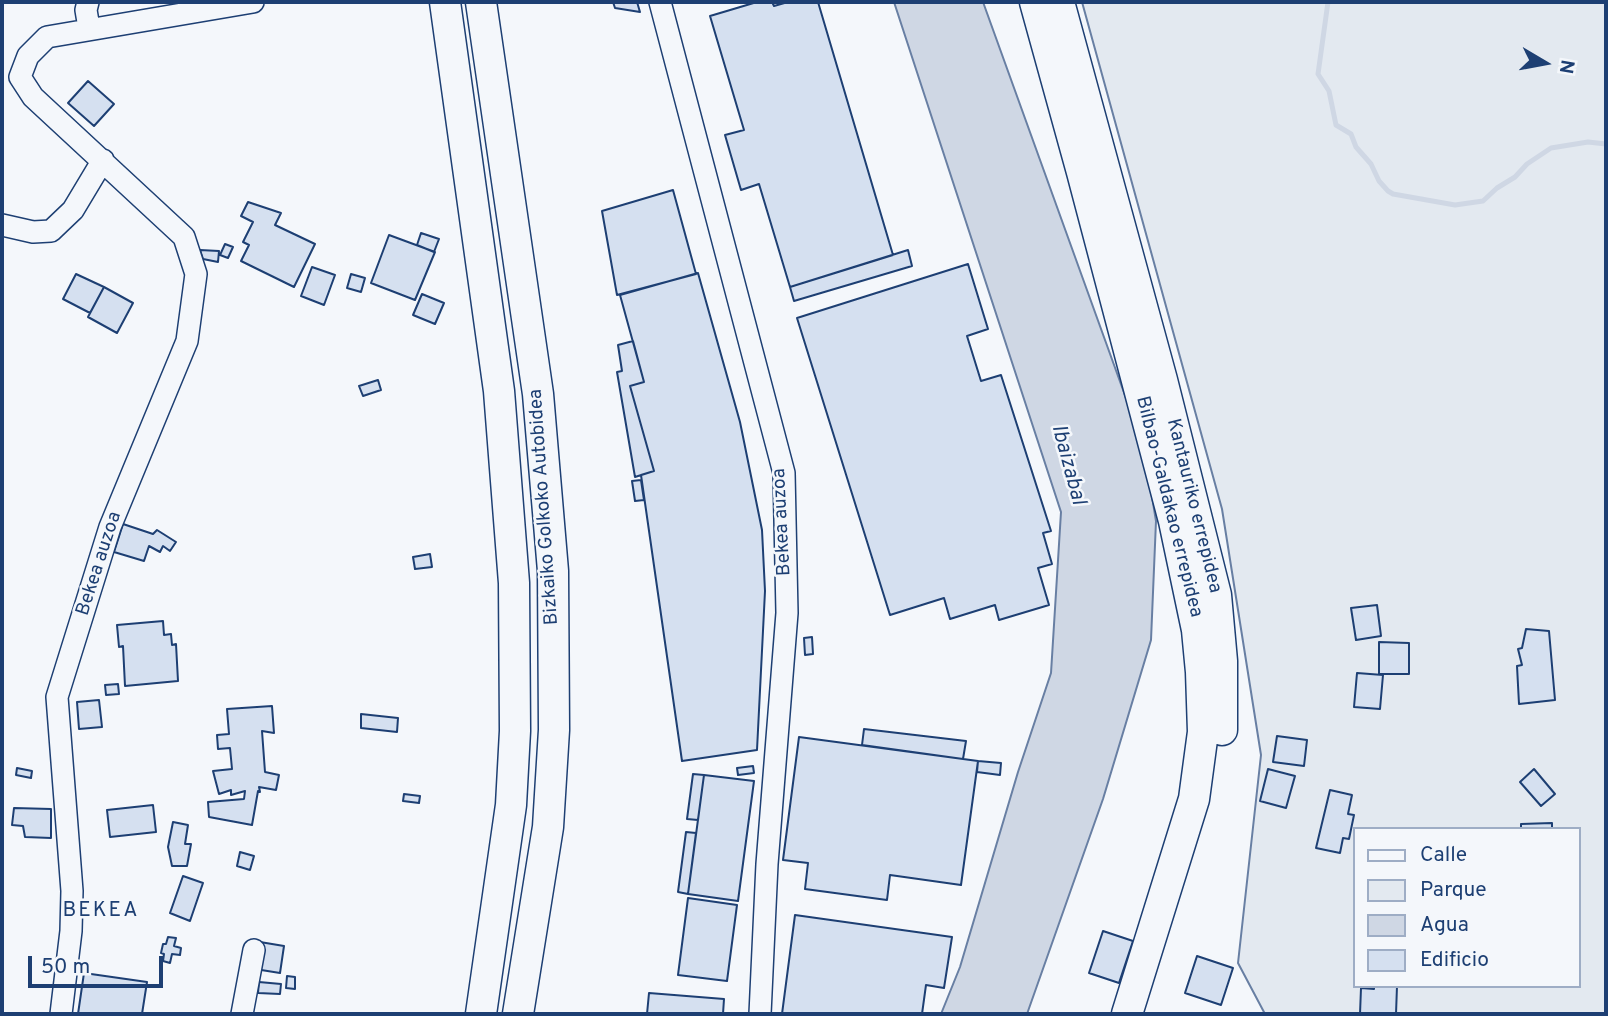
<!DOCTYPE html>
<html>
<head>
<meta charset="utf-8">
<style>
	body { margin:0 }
	#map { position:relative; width:1608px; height:1016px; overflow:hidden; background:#f4f7fb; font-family:Overpass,sans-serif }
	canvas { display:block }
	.frame { position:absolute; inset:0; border:4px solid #1d3f73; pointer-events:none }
	.legend { position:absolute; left:1353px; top:827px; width:228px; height:161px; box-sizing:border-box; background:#f4f7fb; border:2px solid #9eadc5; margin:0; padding:9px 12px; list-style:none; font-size:21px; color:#1d3f73 }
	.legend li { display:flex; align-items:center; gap:14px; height:35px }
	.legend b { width:35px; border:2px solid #9eadc5 }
	.north { position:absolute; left:1510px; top:28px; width:70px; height:70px; -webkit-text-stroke:5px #f4f7fb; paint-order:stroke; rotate:100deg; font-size:19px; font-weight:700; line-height:28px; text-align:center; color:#1d3f73 }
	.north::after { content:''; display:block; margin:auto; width:24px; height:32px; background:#1d3f73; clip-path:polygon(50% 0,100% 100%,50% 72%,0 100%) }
	.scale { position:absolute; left:28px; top:956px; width:135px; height:32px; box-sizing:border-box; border:4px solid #1d3f73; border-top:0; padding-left:9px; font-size:21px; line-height:24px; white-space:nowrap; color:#1d3f73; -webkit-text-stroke:5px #f4f7fb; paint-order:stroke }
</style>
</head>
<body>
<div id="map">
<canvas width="1608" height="1016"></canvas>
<div class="frame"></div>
<ul class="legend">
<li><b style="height:9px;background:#f4f7fb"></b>Calle</li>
<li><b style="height:19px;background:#e3e9f0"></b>Parque</li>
<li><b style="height:19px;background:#cfd7e4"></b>Agua</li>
<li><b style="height:19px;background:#d5e0f0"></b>Edificio</li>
</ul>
<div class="north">N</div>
<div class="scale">50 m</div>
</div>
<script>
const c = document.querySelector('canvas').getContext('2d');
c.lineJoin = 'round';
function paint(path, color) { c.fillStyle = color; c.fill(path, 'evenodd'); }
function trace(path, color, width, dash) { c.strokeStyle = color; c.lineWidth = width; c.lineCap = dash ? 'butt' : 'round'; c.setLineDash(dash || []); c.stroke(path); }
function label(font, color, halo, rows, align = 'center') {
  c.font = font + ' Overpass,sans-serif'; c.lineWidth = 5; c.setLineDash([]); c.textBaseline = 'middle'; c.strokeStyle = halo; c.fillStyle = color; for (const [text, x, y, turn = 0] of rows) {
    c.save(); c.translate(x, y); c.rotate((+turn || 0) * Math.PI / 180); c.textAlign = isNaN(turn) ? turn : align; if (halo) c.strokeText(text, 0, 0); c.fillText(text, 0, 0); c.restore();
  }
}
const green = new Path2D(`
	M 1082,2 L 1606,2 L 1606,1014 L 1265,1014 L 1238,963 L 1261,755 L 1222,509 ZM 1354,829 L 1578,829 L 1578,986 L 1354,986 Z`);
const water = new Path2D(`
	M 894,2 L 983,2 L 1144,448 L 1156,521 L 1151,640 L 1103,799 L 1027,1014 L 941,1014 L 960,967 L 1018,772 L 1051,673 L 1061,512 Z`);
const stream = new Path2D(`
	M 1328,2 L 1318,74 L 1329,91 L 1336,125 L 1351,134 L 1356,147 L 1371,164 L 1379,181 L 1388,191 L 1393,194 L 1455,205 L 1483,201 L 1497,188 L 1515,177 L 1527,164 L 1551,148 L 1588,142 L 1606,144`);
const building = new Path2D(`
	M 613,2 L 637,2 L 640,12 L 615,8 Z
	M 757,2 L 772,2 L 774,6 L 788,2 L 818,2 L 893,255 L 790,287 L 759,184 L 741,190 L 725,135 L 744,130 L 710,16 Z
	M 88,81 L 114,104 L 94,126 L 68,103 Z
	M 673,190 L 696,274 L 617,295 L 602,211 Z
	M 248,202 L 281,213 L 275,225 L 315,244 L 294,287 L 241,261 L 249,245 L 243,242 L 253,222 L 241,216 Z
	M 421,233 L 439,239 L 434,252 L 417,245 Z
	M 389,235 L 435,252 L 415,300 L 371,283 Z
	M 225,244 L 233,247 L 228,258 L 220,255 Z
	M 200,250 L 219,251 L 218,262 L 203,259 Z
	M 908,250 L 912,266 L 794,301 L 790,287 Z
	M 968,264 L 988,329 L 967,336 L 981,381 L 1001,375 L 1051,531 L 1043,533 L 1052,564 L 1038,568 L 1049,605 L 999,620 L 995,605 L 950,619 L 944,598 L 890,615 L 797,318 Z
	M 312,267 L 335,275 L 324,305 L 301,296 Z
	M 698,273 L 740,422 L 762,530 L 765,591 L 757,750 L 682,761 L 641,475 L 654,471 L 630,386 L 644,382 L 620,295 Z
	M 76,274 L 104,287 L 90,313 L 63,299 Z
	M 351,274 L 365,278 L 361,292 L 347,288 Z
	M 104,287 L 133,303 L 117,333 L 88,317 Z
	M 422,294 L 444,303 L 435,324 L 413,315 Z
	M 633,341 L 644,382 L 630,386 L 654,471 L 635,477 L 617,372 L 622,371 L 618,345 Z
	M 378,380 L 381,390 L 363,396 L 359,386 Z
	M 641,480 L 644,500 L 635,501 L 632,481 Z
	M 123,524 L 153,534 L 157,530 L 176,542 L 170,551 L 163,546 L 160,552 L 149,546 L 144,561 L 114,552 Z
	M 430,554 L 432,567 L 415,569 L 413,557 Z
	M 1377,605 L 1381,636 L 1356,640 L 1351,608 Z
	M 163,621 L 164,635 L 171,634 L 172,645 L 176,644 L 178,681 L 125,686 L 123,646 L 119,647 L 117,625 Z
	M 1526,629 L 1549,631 L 1555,700 L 1519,704 L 1517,666 L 1522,665 L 1518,649 L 1522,648 Z
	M 812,637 L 813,654 L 805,655 L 804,638 Z
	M 1379,642 L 1409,643 L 1409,674 L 1379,674 Z
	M 1357,673 L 1383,675 L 1380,709 L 1354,707 Z
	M 118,684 L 119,694 L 106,695 L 105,685 Z
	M 99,700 L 102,727 L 79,729 L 77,702 Z
	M 272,706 L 274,733 L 262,731 L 265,772 L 279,775 L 276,790 L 259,787 L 260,792 L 258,791 L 252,825 L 209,817 L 208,802 L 244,799 L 245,791 L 231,795 L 231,790 L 219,794 L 213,771 L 232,769 L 230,748 L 218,749 L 217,735 L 229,734 L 227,709 Z
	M 361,714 L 398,718 L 397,732 L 361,728 Z
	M 864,729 L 966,741 L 963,759 L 862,745 Z
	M 1277,736 L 1307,740 L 1304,766 L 1273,762 Z
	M 799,737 L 978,761 L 961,885 L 890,875 L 887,900 L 805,889 L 808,863 L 783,860 Z
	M 978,761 L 1001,763 L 1000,775 L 977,772 Z
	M 753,766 L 754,773 L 738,775 L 737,768 Z
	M 17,768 L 32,771 L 31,778 L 16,775 Z
	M 1268,769 L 1295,776 L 1286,808 L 1260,801 Z
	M 1534,769 L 1555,794 L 1541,806 L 1520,782 Z
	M 693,774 L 704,775 L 698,820 L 687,819 Z
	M 704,775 L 754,781 L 738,901 L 688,894 Z
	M 1330,790 L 1352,795 L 1348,814 L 1354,815 L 1349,839 L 1343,838 L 1340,853 L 1316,848 Z
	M 404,794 L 420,796 L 419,803 L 403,801 Z
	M 153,805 L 156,832 L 110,837 L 107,810 Z
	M 14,808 L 51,809 L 51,838 L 25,837 L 23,826 L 12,825 Z
	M 173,822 L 188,825 L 185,844 L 191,844 L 187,866 L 172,866 L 168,847 Z
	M 1552,823 L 1552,829 L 1521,829 L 1521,824 Z
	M 686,832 L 696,833 L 688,894 L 678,892 Z
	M 240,852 L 254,856 L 250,870 L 237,866 Z
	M 183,876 L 203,883 L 190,921 L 170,913 Z
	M 688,898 L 737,905 L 727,981 L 678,975 Z
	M 795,915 L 952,937 L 944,988 L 926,985 L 922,1014 L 782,1014 Z
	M 1103,931 L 1133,941 L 1119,983 L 1089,973 Z
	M 168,937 L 176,938 L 174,946 L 181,948 L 180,955 L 172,954 L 170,963 L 163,961 L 164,954 L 161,953 L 163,944 L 166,944 Z
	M 260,942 L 284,946 L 280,973 L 255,969 Z
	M 1197,956 L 1233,968 L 1221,1005 L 1185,993 Z
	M 84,973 L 147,982 L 142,1014 L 78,1014 Z
	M 287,976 L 295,977 L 295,989 L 286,988 Z
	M 259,982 L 281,984 L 280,994 L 258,993 Z
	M 1374,986 L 1397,986 L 1396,1014 L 1360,1014 L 1361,988 L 1374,989 Z
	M 649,993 L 724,999 L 723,1014 L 647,1014 Z`);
const minor = new Path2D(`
	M 88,2 L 86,10 L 89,28
	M 660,2 L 784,473 L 787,613 L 767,864 L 760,1014
	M 2,225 L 33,232 L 51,231 L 73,210 L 103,160
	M 61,1014 L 71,931 L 72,891 L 57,697 L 110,527 L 187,341 L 196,274 L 184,237 L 33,97 L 20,77 L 28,56 L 47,37 L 253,2
	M 242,1014 L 254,950`);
const highway = new Path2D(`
	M 445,2 L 499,391 L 514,583 L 515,731 L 511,805 L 481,1014
	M 481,2 L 538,394 L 553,571 L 554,730 L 548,827 L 518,1014
	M 1035,2 L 1082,172 L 1174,521 L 1197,630 L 1201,672 L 1203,732 L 1194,799 L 1127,1014
	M 1059,2 L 1162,380 L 1216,595 L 1222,661 L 1222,730`);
const streetNames = [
	["Kantauriko errepidea",1193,506,76],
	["Bizkaiko Golkoko Autobidea",545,507,-94],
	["Bilbao-Galdakao errepidea",1168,507,76],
	["Bekea auzoa",783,522,-93],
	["Bekea auzoa",100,564,-72]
];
const waterNames = [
	["Ibaizabal",1067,465,75]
];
const neighbourhoodNames = [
	["BEKEA",101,912]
];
paint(green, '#e3e9f0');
trace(green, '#687fa3', 2);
paint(water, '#cfd7e4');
trace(water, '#687fa3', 2);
trace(stream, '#cfd7e4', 5);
paint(building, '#d5e0f0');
trace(building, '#1d3f73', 2);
trace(minor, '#1d3f73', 24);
trace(highway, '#1d3f73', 33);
trace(minor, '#f4f7fb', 21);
trace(highway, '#f4f7fb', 30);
label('19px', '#1d3f73', '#f4f7fb', streetNames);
label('italic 21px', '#1d3f73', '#f4f7fb', waterNames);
c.letterSpacing = '2px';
label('21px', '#1d3f73', '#f4f7fb', neighbourhoodNames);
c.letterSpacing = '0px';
</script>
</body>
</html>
